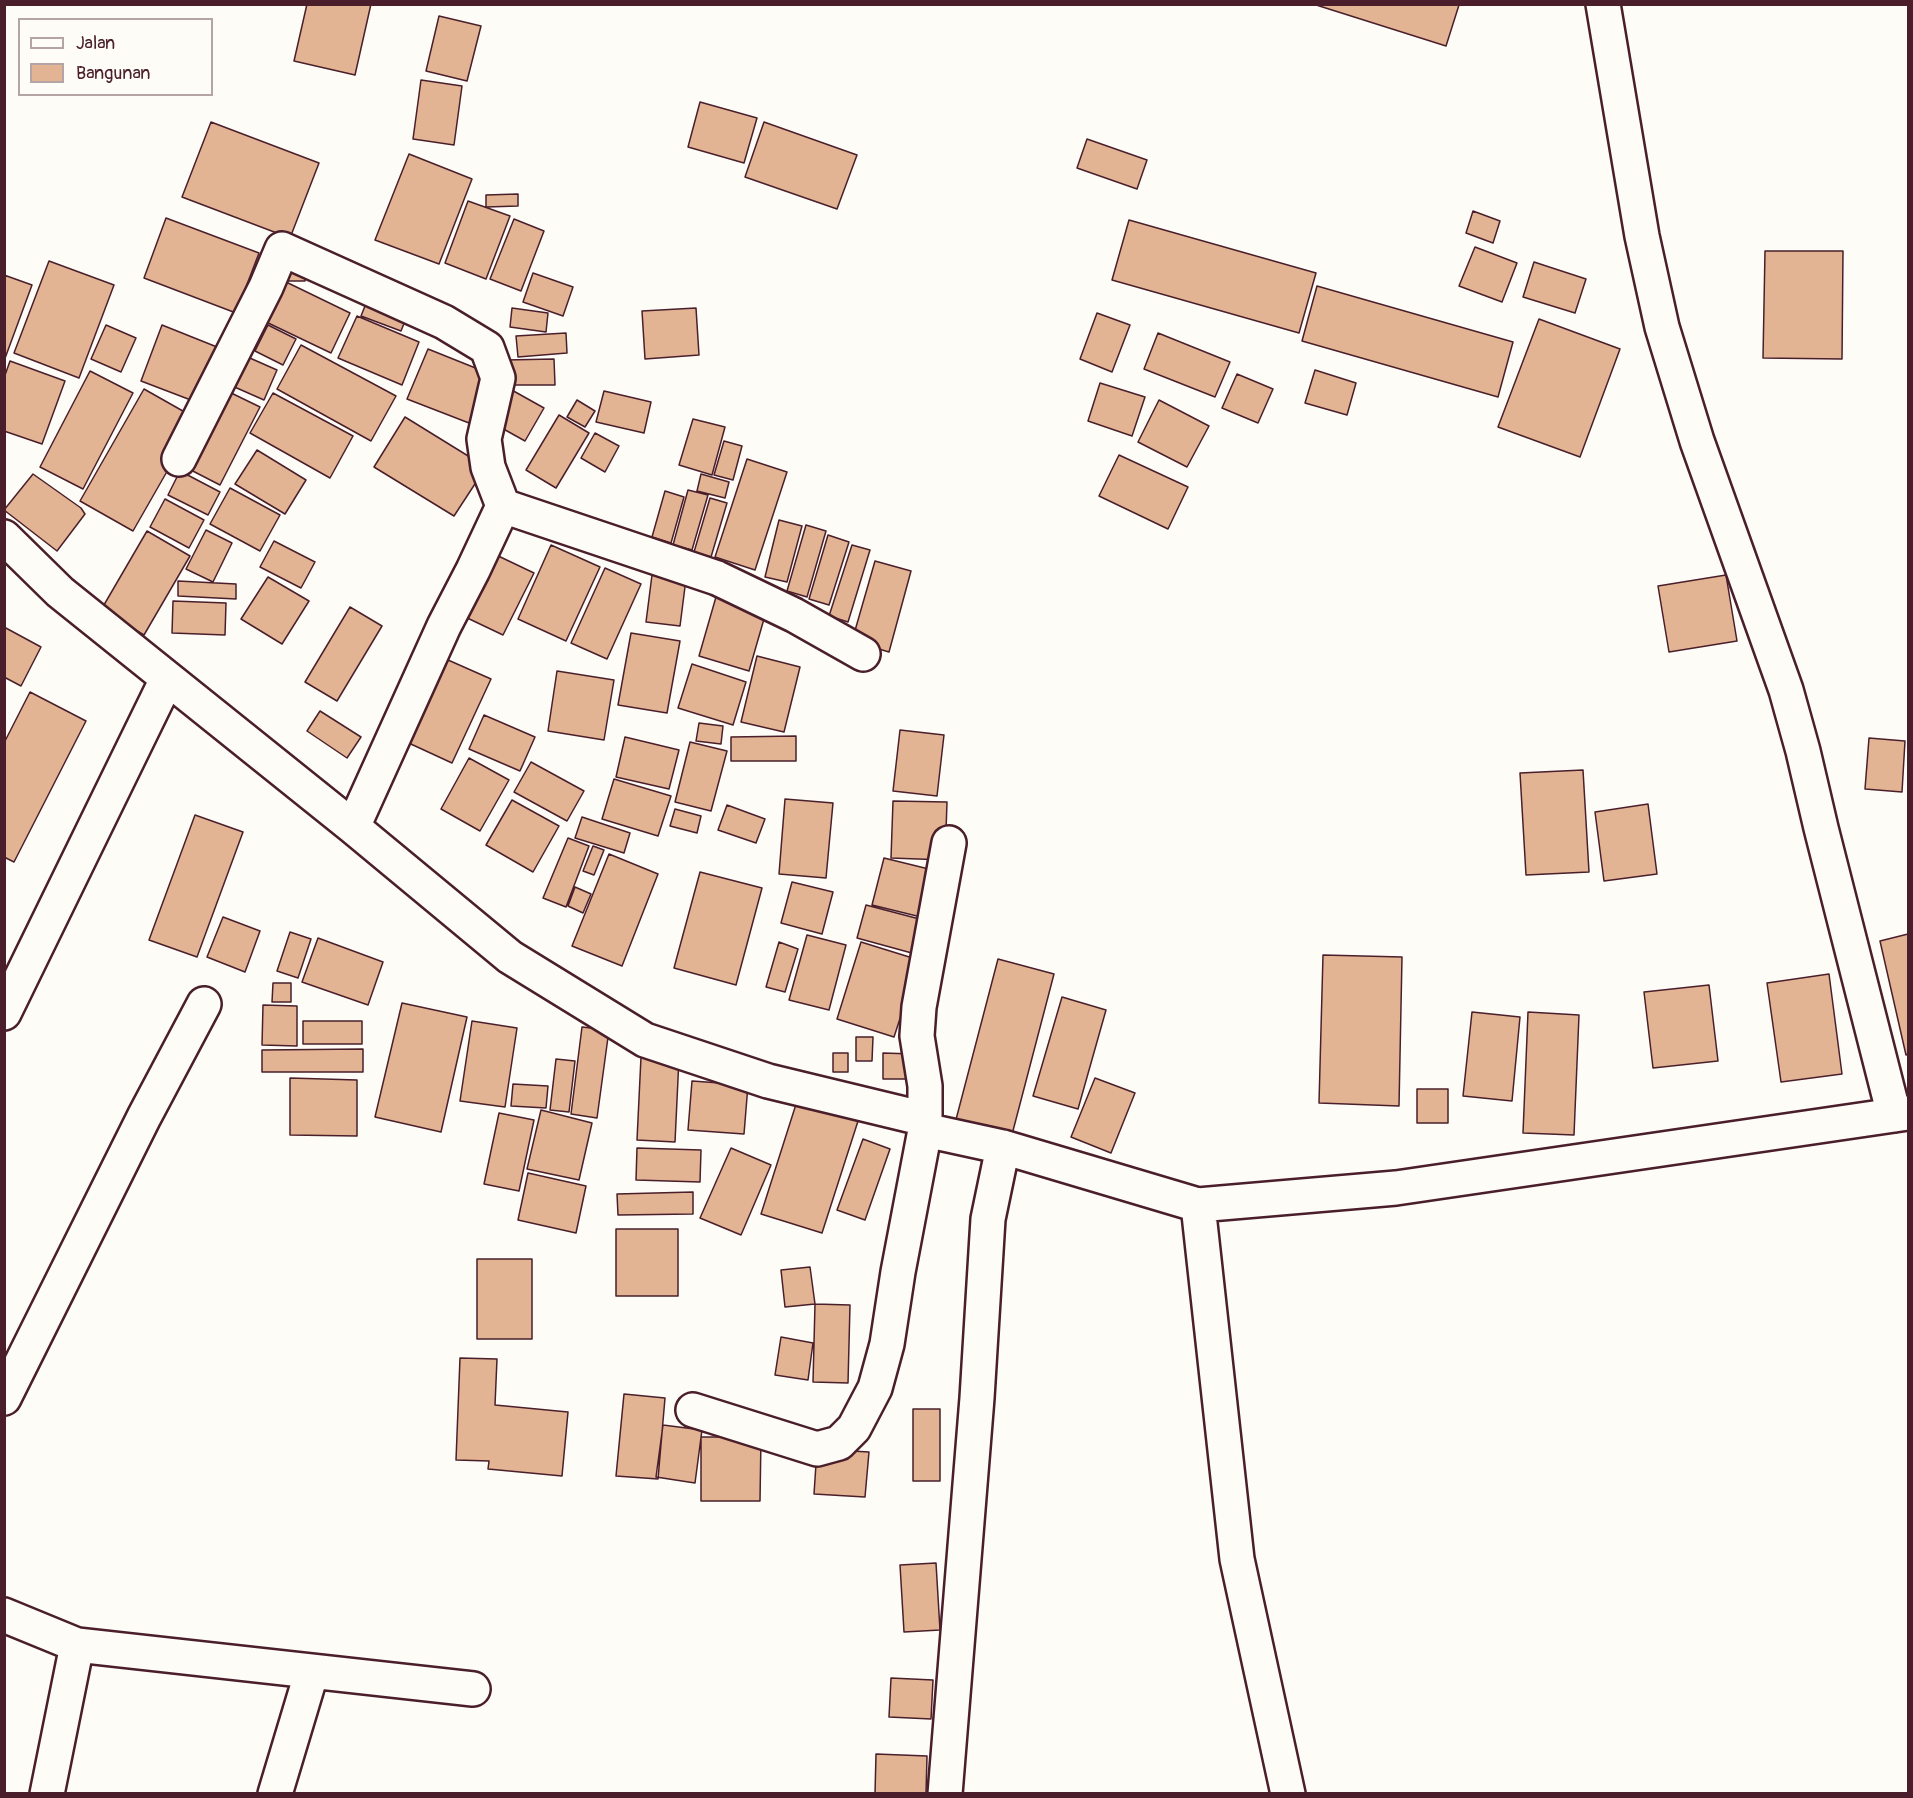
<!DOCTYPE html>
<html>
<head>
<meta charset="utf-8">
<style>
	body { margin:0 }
	#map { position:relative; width:1913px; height:1798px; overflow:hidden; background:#fdfcf7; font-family:Pangolin,sans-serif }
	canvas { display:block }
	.frame { position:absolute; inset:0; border:6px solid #4a1f2b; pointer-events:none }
	.legend { position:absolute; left:18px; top:18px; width:195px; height:78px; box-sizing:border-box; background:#fdfcf7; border:2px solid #b5a4a5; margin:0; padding:8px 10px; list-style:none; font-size:18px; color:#4a1f2b }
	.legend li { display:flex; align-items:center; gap:12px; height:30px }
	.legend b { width:30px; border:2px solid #b5a4a5 }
</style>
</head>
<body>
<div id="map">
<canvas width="1913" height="1798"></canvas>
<div class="frame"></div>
<ul class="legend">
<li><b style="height:8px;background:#fdfcf7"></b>Jalan</li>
<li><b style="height:16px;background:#e2b493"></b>Bangunan</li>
</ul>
</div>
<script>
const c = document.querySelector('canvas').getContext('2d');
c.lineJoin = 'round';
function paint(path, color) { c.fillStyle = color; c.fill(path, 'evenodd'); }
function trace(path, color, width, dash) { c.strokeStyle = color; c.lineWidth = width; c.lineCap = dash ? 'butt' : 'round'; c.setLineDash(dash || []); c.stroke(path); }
const building = new Path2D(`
	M 307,4 L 371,4 L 355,75 L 294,61 Z
	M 1313,4 L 1458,4 L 1459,5 L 1446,46 Z
	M 439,16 L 481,26 L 467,81 L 426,71 Z
	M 421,80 L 462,86 L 454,145 L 413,139 Z
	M 700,102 L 757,118 L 744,163 L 688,147 Z
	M 211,122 L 319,163 L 290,238 L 182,197 Z
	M 764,122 L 857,155 L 837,209 L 745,177 Z
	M 1087,139 L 1147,160 L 1137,189 L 1077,168 Z
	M 409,154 L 472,179 L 439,264 L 375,240 Z
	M 518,194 L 518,206 L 486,207 L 486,195 Z
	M 468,201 L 510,216 L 486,279 L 445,263 Z
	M 1473,211 L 1500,221 L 1493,243 L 1466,233 Z
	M 166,218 L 259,253 L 236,313 L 144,278 Z
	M 514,219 L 544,231 L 521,291 L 490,279 Z
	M 1129,220 L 1316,273 L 1299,333 L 1112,280 Z
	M 1475,247 L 1517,263 L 1502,302 L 1459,286 Z
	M 1765,251 L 1843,251 L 1842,359 L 1763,358 Z
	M 49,261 L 114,285 L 79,378 L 14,353 Z
	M 1534,262 L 1586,279 L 1575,313 L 1523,297 Z
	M 305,263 L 305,281 L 281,281 L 280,264 Z
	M 533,273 L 573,287 L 563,316 L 523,302 Z
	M 4,275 L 32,285 L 4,361 Z
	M 284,281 L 350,313 L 331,353 L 264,321 Z
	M 1317,286 L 1513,342 L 1498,397 L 1302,341 Z
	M 369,296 L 409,311 L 401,331 L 361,316 Z
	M 512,308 L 548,313 L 546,332 L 510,327 Z
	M 696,308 L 699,355 L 645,359 L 642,311 Z
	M 1097,313 L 1130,325 L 1112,372 L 1080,359 Z
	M 357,316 L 419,342 L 402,385 L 338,358 Z
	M 1539,319 L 1620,349 L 1580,457 L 1498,427 Z
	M 106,325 L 136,338 L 121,372 L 91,359 Z
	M 162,325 L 217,347 L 196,402 L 141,381 Z
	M 268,325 L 296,339 L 283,365 L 255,351 Z
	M 566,333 L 567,353 L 518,357 L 516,336 Z
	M 1158,333 L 1230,362 L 1215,397 L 1144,369 Z
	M 301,345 L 396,396 L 371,441 L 277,389 Z
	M 428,349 L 488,373 L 469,423 L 407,399 Z
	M 243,355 L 277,370 L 264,400 L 230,385 Z
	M 554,359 L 555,385 L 505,385 L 505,360 Z
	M 10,361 L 65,381 L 42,444 L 4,431 L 4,378 Z
	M 1315,370 L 1356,383 L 1347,415 L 1305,403 Z
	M 90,371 L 133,393 L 83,489 L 40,467 Z
	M 1237,374 L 1273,389 L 1258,423 L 1222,408 Z
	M 1100,383 L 1145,397 L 1132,436 L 1088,421 Z
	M 501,384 L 544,408 L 525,441 L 482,417 Z
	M 144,389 L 197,419 L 133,531 L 80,501 Z
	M 223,389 L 260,407 L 220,485 L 185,467 Z
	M 604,391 L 651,402 L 644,433 L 596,422 Z
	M 273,393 L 353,436 L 330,478 L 250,433 Z
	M 577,400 L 595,411 L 585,427 L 567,417 Z
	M 1159,400 L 1209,426 L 1187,467 L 1138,442 Z
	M 559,415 L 589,433 L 556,488 L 526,470 Z
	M 405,417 L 486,467 L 454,516 L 374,467 Z
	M 693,419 L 725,427 L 712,475 L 679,465 Z
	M 595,433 L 619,446 L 605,472 L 581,458 Z
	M 724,441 L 742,446 L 733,480 L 714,475 Z
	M 257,450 L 306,480 L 285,514 L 235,484 Z
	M 1119,455 L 1188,487 L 1168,529 L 1099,496 Z
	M 747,459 L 787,472 L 755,570 L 715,557 Z
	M 180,471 L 220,492 L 208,515 L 168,495 Z
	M 33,474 L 81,508 L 85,514 L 57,551 L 4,510 Z
	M 701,474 L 729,482 L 725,498 L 697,491 Z
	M 230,488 L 280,515 L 260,551 L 210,524 Z
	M 688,490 L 708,495 L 692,550 L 673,545 Z
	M 665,491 L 684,497 L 671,543 L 652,537 Z
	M 710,498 L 727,503 L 711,557 L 694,552 Z
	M 165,499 L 204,520 L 189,548 L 150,527 Z
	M 779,520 L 802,526 L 787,582 L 765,577 Z
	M 806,525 L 826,531 L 807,597 L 787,591 Z
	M 206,530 L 232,543 L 213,582 L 186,569 Z
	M 147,531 L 190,556 L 144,635 L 101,610 Z
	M 828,535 L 849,542 L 829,605 L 809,599 Z
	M 274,541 L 315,562 L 301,588 L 260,567 Z
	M 551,545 L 600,567 L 566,641 L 518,619 Z
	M 852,545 L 870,550 L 848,622 L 829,616 Z
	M 492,553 L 534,573 L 503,635 L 461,615 Z
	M 875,561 L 911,571 L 889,652 L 852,641 Z
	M 605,568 L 641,584 L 607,659 L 571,643 Z
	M 652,575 L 686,579 L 680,626 L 646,622 Z
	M 1726,575 L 1737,641 L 1669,652 L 1658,586 Z
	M 268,577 L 309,601 L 282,644 L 241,619 Z
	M 178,581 L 236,584 L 236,599 L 178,596 Z
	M 718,590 L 768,605 L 749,671 L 699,656 Z
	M 173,601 L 226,603 L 225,635 L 172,633 Z
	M 350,607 L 382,626 L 337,701 L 305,682 Z
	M 4,627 L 41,647 L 21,686 L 4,677 Z
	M 631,633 L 680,641 L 667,713 L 618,705 Z
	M 439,656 L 491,679 L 452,763 L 400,739 Z
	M 757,656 L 800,667 L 784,732 L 741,722 Z
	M 692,664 L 746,682 L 733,725 L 678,708 Z
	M 557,671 L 614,680 L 604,740 L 548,731 Z
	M 30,692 L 86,721 L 14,862 L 4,857 L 4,743 Z
	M 320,711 L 361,737 L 347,758 L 307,731 Z
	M 484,715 L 535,737 L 520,771 L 469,749 Z
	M 699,723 L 723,726 L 721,744 L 696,741 Z
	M 900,730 L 944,735 L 937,796 L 893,791 Z
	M 796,736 L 796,761 L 731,761 L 731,737 Z
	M 625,737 L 679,750 L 669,789 L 616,777 Z
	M 1869,738 L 1905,741 L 1902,792 L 1865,789 Z
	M 690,742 L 727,751 L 711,811 L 675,802 Z
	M 469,758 L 509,780 L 480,831 L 441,809 Z
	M 531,762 L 584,791 L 567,821 L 514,792 Z
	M 1583,770 L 1589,872 L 1526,875 L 1520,773 Z
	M 614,779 L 671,796 L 658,836 L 602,819 Z
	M 785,799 L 833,803 L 826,878 L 779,874 Z
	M 512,800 L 559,826 L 533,872 L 486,845 Z
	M 893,801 L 947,802 L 945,860 L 891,858 Z
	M 1648,804 L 1657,874 L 1604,881 L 1595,812 Z
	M 727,805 L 765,819 L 756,843 L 718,830 Z
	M 675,809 L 701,816 L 697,833 L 670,826 Z
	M 195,815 L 243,832 L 197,957 L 149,940 Z
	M 582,817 L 630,833 L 624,853 L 575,838 Z
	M 568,838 L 589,846 L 566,907 L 543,898 Z
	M 593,846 L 604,850 L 594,875 L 583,871 Z
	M 609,854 L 658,874 L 622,966 L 572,946 Z
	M 884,858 L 941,872 L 929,919 L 872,905 Z
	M 700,872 L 762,888 L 736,985 L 674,968 Z
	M 792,882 L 833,892 L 822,934 L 781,923 Z
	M 575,887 L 591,894 L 583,913 L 568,906 Z
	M 866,905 L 927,921 L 919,955 L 857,938 Z
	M 223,917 L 260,931 L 245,972 L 207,957 Z
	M 290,932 L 311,939 L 298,978 L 277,971 Z
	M 1908,934 L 1908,1054 L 1906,1055 L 1880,941 Z
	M 807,935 L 846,945 L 829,1010 L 789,1000 Z
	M 318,938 L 383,962 L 368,1005 L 302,982 Z
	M 779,942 L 798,949 L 785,992 L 766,987 Z
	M 861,942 L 919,960 L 894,1037 L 837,1019 Z
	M 1323,955 L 1402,957 L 1399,1106 L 1319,1103 Z
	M 998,959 L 1054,974 L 1009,1146 L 953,1131 Z
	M 1829,974 L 1842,1074 L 1781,1082 L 1767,983 Z
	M 273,983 L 291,983 L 291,1002 L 272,1002 Z
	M 1709,985 L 1718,1061 L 1653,1068 L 1644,992 Z
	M 1062,997 L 1106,1010 L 1078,1109 L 1033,1096 Z
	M 402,1003 L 467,1017 L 441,1132 L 375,1117 Z
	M 263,1005 L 297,1006 L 297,1046 L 262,1045 Z
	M 1472,1012 L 1520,1017 L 1512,1101 L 1463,1096 Z
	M 1528,1012 L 1579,1015 L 1574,1135 L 1523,1133 Z
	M 303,1021 L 362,1021 L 362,1044 L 303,1044 Z
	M 472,1021 L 517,1028 L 505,1107 L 460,1101 Z
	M 582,1027 L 609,1030 L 597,1118 L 571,1114 Z
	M 856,1037 L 873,1037 L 872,1061 L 856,1061 Z
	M 363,1049 L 363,1072 L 262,1072 L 262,1050 Z
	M 833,1053 L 848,1053 L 848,1072 L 833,1072 Z
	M 883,1053 L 913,1054 L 913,1079 L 883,1079 Z
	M 641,1057 L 679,1058 L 675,1142 L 637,1140 Z
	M 556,1059 L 575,1061 L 569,1112 L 550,1110 Z
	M 290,1078 L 357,1080 L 357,1136 L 290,1135 Z
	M 1095,1078 L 1135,1093 L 1111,1153 L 1071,1137 Z
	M 692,1081 L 748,1085 L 744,1134 L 688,1130 Z
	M 513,1084 L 548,1086 L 546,1108 L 511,1106 Z
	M 1417,1089 L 1448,1089 L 1448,1123 L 1417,1123 Z
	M 798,1098 L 859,1118 L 822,1233 L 761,1214 Z
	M 541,1110 L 592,1123 L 579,1180 L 527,1169 Z
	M 499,1113 L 534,1120 L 519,1191 L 484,1184 Z
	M 863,1139 L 890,1149 L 865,1220 L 837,1210 Z
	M 637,1148 L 701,1150 L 700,1182 L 636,1180 Z
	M 731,1148 L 771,1165 L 741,1235 L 700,1218 Z
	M 528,1173 L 586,1186 L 576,1233 L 518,1220 Z
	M 693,1192 L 693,1214 L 618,1215 L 617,1194 Z
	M 616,1229 L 678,1229 L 678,1296 L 616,1296 Z
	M 477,1259 L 532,1259 L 532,1339 L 477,1339 Z
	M 810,1267 L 815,1304 L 785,1307 L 781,1270 Z
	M 815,1304 L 850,1305 L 848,1383 L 813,1382 Z
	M 781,1337 L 813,1343 L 808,1380 L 775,1375 Z
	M 460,1358 L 497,1359 L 495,1405 L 568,1412 L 562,1476 L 488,1469 L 489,1461 L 456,1460 Z
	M 624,1394 L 665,1398 L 658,1479 L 616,1476 Z
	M 913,1409 L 940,1409 L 940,1481 L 913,1481 Z
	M 663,1425 L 702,1430 L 695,1483 L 656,1477 Z
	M 701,1437 L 761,1437 L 760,1501 L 701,1501 Z
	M 817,1449 L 869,1452 L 865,1497 L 814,1494 Z
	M 936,1563 L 940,1630 L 904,1632 L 900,1565 Z
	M 891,1678 L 933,1680 L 931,1719 L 889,1717 Z
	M 876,1754 L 927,1756 L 926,1794 L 875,1794 Z`);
const minor = new Path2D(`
	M 1603,4 L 1642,236 L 1662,327 L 1697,441 L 1786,690 L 1803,751 L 1821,828 L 1894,1115
	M 179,459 L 266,287 L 282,249 L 444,322 L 487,348 L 498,378 L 484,439 L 488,467 L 503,506 L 473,570 L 444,626 L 353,827
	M 503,506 L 717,578 L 794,615 L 863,654
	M 4,537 L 60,592 L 353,827 L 510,957 L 645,1040 L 768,1081 L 925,1119 L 925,1130 L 1003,1147 L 1198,1205 L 1396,1188 L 1908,1113
	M 4,1013 L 167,679
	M 925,1119 L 925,1086 L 917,1036 L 919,1007 L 949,843
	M 1198,1205 L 1237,1559 L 1288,1794
	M 4,1398 L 144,1117 L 204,1004
	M 693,1410 L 817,1449 L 839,1443 L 854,1428 L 875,1388 L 887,1344 L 898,1272 L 925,1130
	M 4,1615 L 77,1645 L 473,1689
	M 47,1794 L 77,1645
	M 275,1794 L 312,1671
	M 945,1794 L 977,1398 L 988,1219 L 1003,1147`);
paint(building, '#e2b493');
trace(building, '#4a1f2b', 1.5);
trace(minor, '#4a1f2b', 38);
trace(minor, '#fdfcf7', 33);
</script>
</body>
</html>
